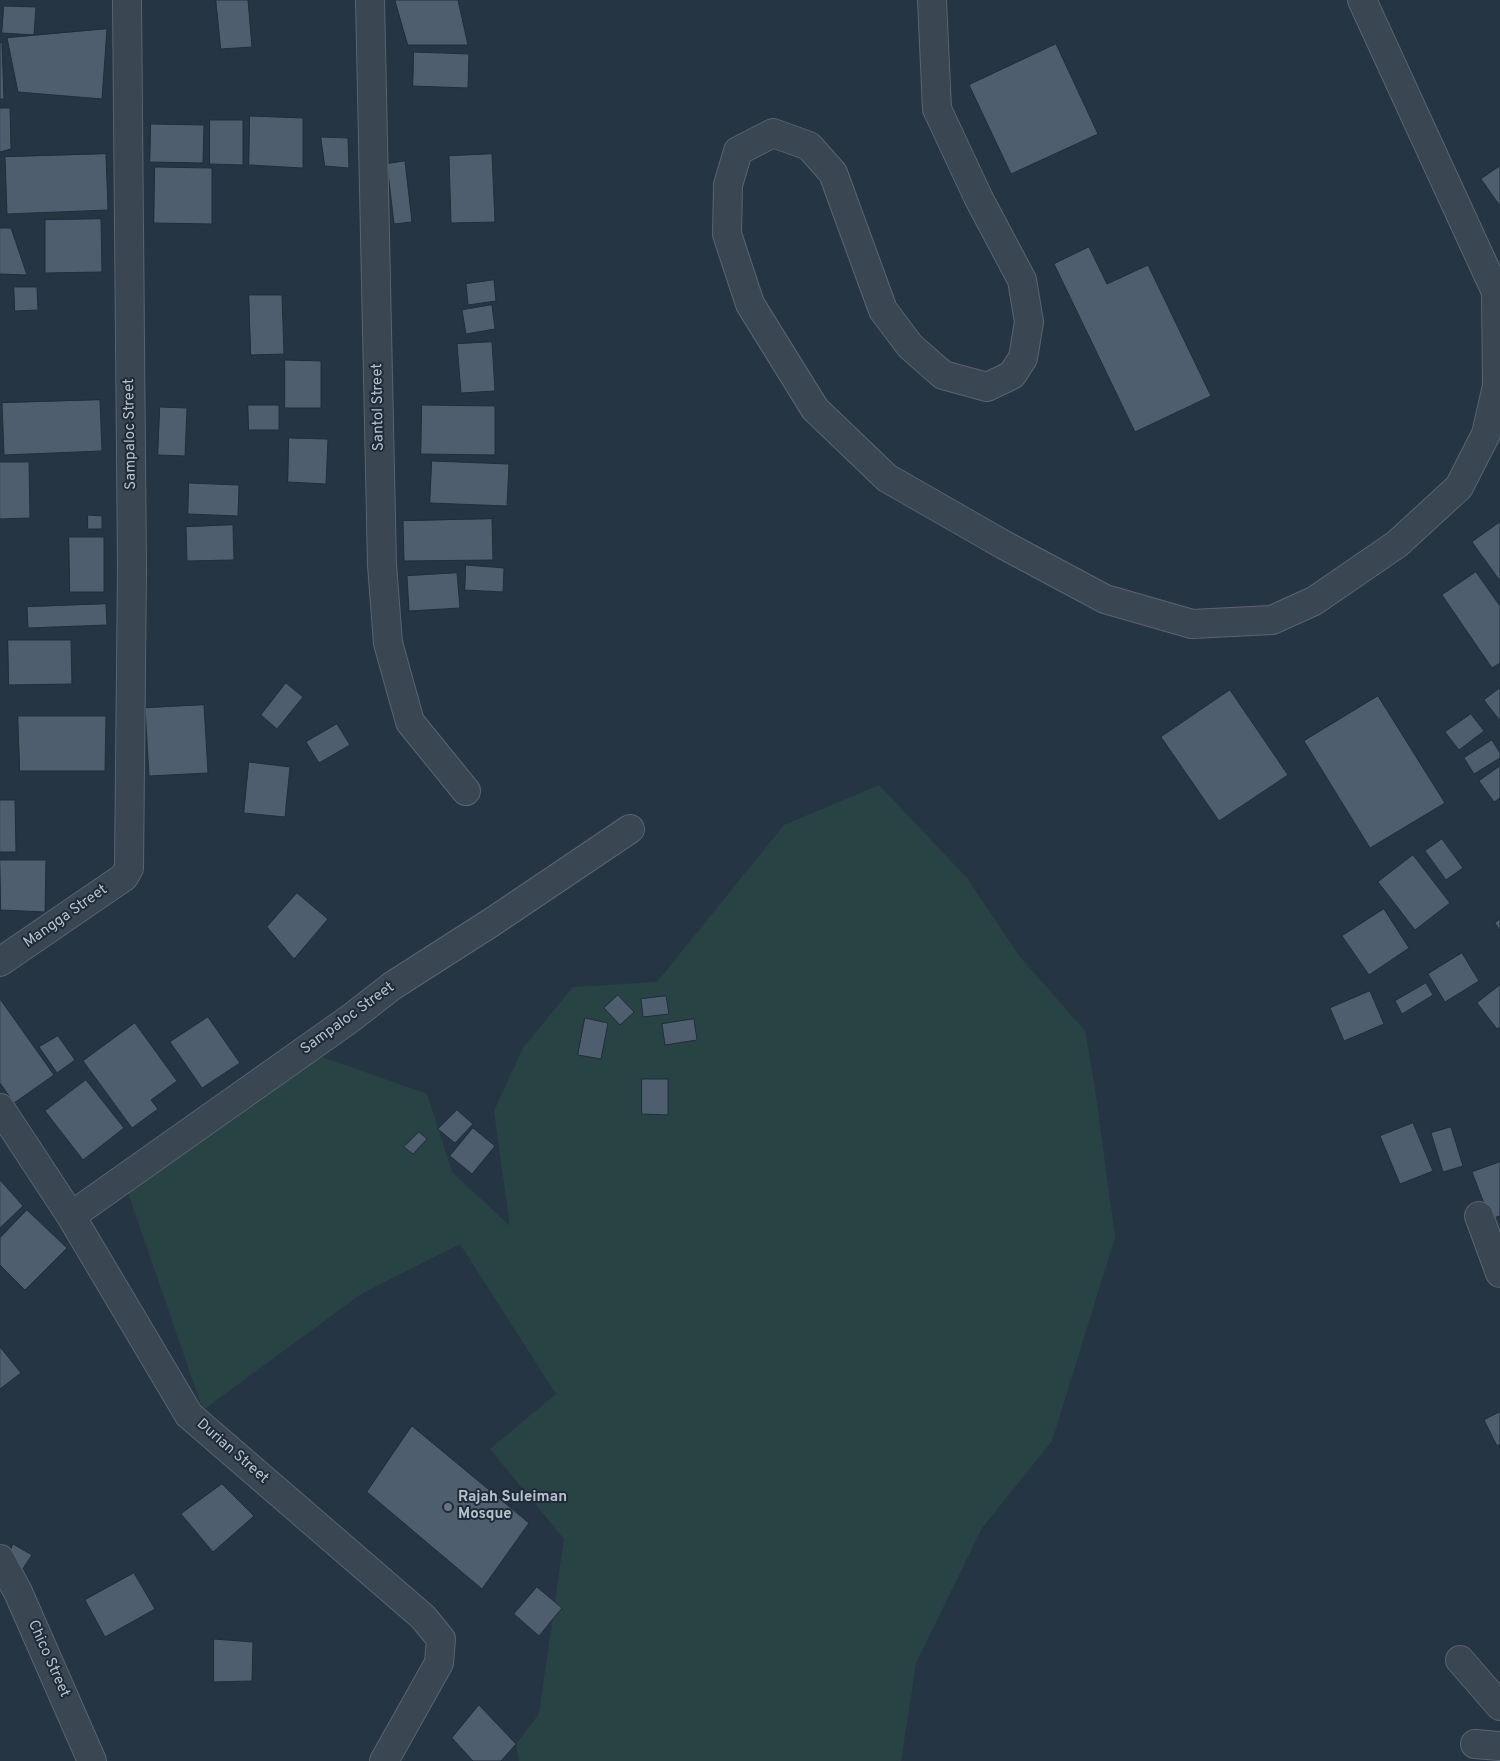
<!DOCTYPE html>
<html>
<head>
<meta charset="utf-8">
<style>
	body { margin:0 }
	canvas { display:block; background:#263543 }
</style>
</head>
<body>
<canvas width="1500" height="1761"></canvas>
<script>
const c = document.querySelector('canvas').getContext('2d');
c.lineJoin = 'round';
function paint(path, color) { c.fillStyle = color; c.fill(path, 'evenodd'); }
function trace(path, color, width, dash) { c.strokeStyle = color; c.lineWidth = width; c.lineCap = dash ? 'butt' : 'round'; c.setLineDash(dash || []); c.stroke(path); }
function label(font, color, halo, rows, align = 'center') {
  c.font = font + ' Overpass,sans-serif'; c.lineWidth = 4; c.setLineDash([]); c.textBaseline = 'middle'; c.strokeStyle = halo; c.fillStyle = color; for (const [text, x, y, turn = 0] of rows) {
    c.save(); c.translate(x, y); c.rotate((+turn || 0) * Math.PI / 180); c.textAlign = isNaN(turn) ? turn : align; if (halo) c.strokeText(text, 0, 0); c.fillText(text, 0, 0); c.restore();
  }
}
const green = new Path2D(`
	M 879,785 L 967,878 L 1020,957 L 1085,1031 L 1094,1082 L 1115,1237 L 1052,1441 L 982,1528 L 916,1663 L 901,1761 L 519,1761 L 516,1744 L 539,1714 L 564,1539 L 490,1449 L 556,1394 L 460,1244 L 361,1294 L 203,1410 L 128,1193 L 211,1100 L 314,1054 L 427,1094 L 452,1172 L 510,1226 L 494,1111 L 523,1048 L 573,987 L 657,982 L 784,825 Z`);
const building = new Path2D(`
	M 216,0 L 248,0 L 252,47 L 221,49 Z
	M 395,0 L 458,0 L 468,45 L 408,45 Z
	M 4,6 L 36,7 L 34,35 L 2,33 Z
	M 107,29 L 102,99 L 18,92 L 7,38 Z
	M 2,42 L 4,99 L 0,99 L 0,43 Z
	M 1056,44 L 1098,134 L 1011,174 L 969,85 Z
	M 414,52 L 469,54 L 468,88 L 413,86 Z
	M 0,108 L 10,108 L 11,149 L 0,152 Z
	M 250,116 L 303,118 L 303,168 L 249,165 Z
	M 210,120 L 243,120 L 243,165 L 210,164 Z
	M 151,124 L 204,125 L 203,163 L 150,162 Z
	M 321,137 L 348,138 L 349,168 L 325,166 Z
	M 106,154 L 108,210 L 7,214 L 5,157 Z
	M 492,154 L 495,222 L 451,223 L 449,156 Z
	M 405,161 L 412,222 L 394,224 L 387,164 Z
	M 1500,166 L 1500,206 L 1481,179 Z
	M 155,167 L 212,168 L 212,224 L 154,223 Z
	M 101,219 L 102,272 L 45,273 L 45,220 Z
	M 0,228 L 11,228 L 27,275 L 0,274 Z
	M 1089,247 L 1107,284 L 1148,265 L 1211,396 L 1135,432 L 1054,264 Z
	M 494,280 L 496,301 L 468,305 L 466,284 Z
	M 14,287 L 37,287 L 38,310 L 15,311 Z
	M 249,295 L 282,295 L 284,354 L 251,355 Z
	M 492,305 L 495,329 L 466,334 L 462,310 Z
	M 492,342 L 495,391 L 461,393 L 457,344 Z
	M 285,360 L 321,361 L 321,408 L 285,408 Z
	M 100,400 L 102,451 L 4,455 L 2,403 Z
	M 248,405 L 279,405 L 279,430 L 249,430 Z
	M 422,405 L 495,406 L 495,455 L 421,454 Z
	M 160,407 L 187,408 L 185,456 L 158,455 Z
	M 289,438 L 328,439 L 326,484 L 288,482 Z
	M 432,461 L 509,464 L 507,506 L 430,503 Z
	M 0,462 L 29,462 L 30,518 L 0,519 Z
	M 189,483 L 239,485 L 238,516 L 188,514 Z
	M 88,515 L 102,516 L 102,529 L 88,529 Z
	M 492,519 L 493,560 L 404,561 L 403,521 Z
	M 1500,522 L 1500,581 L 1472,542 Z
	M 233,525 L 234,560 L 187,561 L 186,527 Z
	M 69,537 L 104,537 L 104,592 L 70,592 Z
	M 466,565 L 504,568 L 503,592 L 465,590 Z
	M 1476,572 L 1500,606 L 1500,663 L 1492,668 L 1442,595 Z
	M 457,573 L 460,608 L 409,611 L 407,576 Z
	M 106,604 L 107,625 L 28,628 L 27,607 Z
	M 8,640 L 71,640 L 72,684 L 9,685 Z
	M 286,683 L 303,697 L 277,729 L 261,715 Z
	M 1500,688 L 1500,721 L 1484,700 Z
	M 1230,690 L 1288,775 L 1219,821 L 1161,737 Z
	M 1378,696 L 1445,803 L 1370,848 L 1304,741 Z
	M 204,705 L 208,773 L 149,776 L 145,708 Z
	M 1471,714 L 1484,731 L 1459,750 L 1445,732 Z
	M 18,716 L 106,716 L 105,771 L 20,771 Z
	M 337,724 L 350,745 L 319,763 L 306,742 Z
	M 1492,740 L 1500,753 L 1500,758 L 1474,774 L 1464,758 Z
	M 249,762 L 290,767 L 285,817 L 244,813 Z
	M 1500,766 L 1500,798 L 1494,802 L 1479,781 Z
	M 0,800 L 15,800 L 16,852 L 0,852 Z
	M 1442,839 L 1463,868 L 1446,880 L 1425,851 Z
	M 1413,855 L 1450,903 L 1415,930 L 1378,882 Z
	M 0,860 L 46,860 L 45,912 L 1,910 Z
	M 297,893 L 328,919 L 294,959 L 267,927 Z
	M 1384,909 L 1409,948 L 1369,975 L 1342,936 Z
	M 1500,919 L 1500,931 L 1495,923 Z
	M 1462,953 L 1479,981 L 1445,1002 L 1428,974 Z
	M 1426,983 L 1433,995 L 1402,1014 L 1395,1001 Z
	M 1500,985 L 1500,1027 L 1497,1029 L 1477,1003 Z
	M 1370,991 L 1384,1024 L 1344,1041 L 1330,1008 Z
	M 618,995 L 634,1012 L 620,1025 L 604,1008 Z
	M 666,996 L 669,1014 L 643,1017 L 641,999 Z
	M 0,999 L 54,1075 L 14,1103 L 0,1083 Z
	M 208,1017 L 240,1063 L 202,1088 L 170,1042 Z
	M 585,1018 L 608,1023 L 601,1059 L 578,1055 Z
	M 694,1019 L 697,1040 L 665,1045 L 662,1024 Z
	M 135,1023 L 177,1081 L 151,1100 L 158,1109 L 132,1128 L 83,1061 Z
	M 58,1036 L 75,1060 L 57,1073 L 39,1047 Z
	M 642,1079 L 668,1079 L 668,1115 L 642,1114 Z
	M 86,1080 L 124,1128 L 83,1160 L 45,1111 Z
	M 457,1110 L 473,1124 L 455,1143 L 438,1129 Z
	M 1413,1123 L 1433,1171 L 1400,1184 L 1380,1136 Z
	M 1451,1127 L 1463,1166 L 1443,1172 L 1431,1133 Z
	M 473,1128 L 495,1146 L 472,1174 L 450,1156 Z
	M 419,1132 L 427,1139 L 413,1154 L 404,1147 Z
	M 1500,1162 L 1500,1216 L 1490,1219 L 1472,1172 Z
	M 0,1180 L 23,1206 L 0,1228 Z
	M 27,1210 L 67,1248 L 25,1290 L 0,1265 L 0,1238 Z
	M 0,1347 L 21,1373 L 0,1389 Z
	M 1500,1412 L 1500,1444 L 1497,1446 L 1484,1420 Z
	M 412,1426 L 529,1523 L 482,1589 L 367,1492 Z
	M 222,1484 L 254,1516 L 213,1552 L 181,1514 Z
	M 13,1544 L 32,1555 L 22,1570 L 8,1558 Z
	M 134,1573 L 155,1609 L 105,1637 L 85,1600 Z
	M 537,1587 L 562,1608 L 539,1636 L 514,1614 Z
	M 214,1639 L 253,1642 L 252,1681 L 214,1682 Z
	M 479,1705 L 516,1744 L 501,1761 L 473,1761 L 452,1738 Z`);
const street = new Path2D(`
	M 370,0 L 382,565 L 388,643 L 410,722 L 466,791
	M 932,0 L 937,109 L 979,199 L 1022,280 L 1029,322 L 1023,358 L 1012,375 L 987,387 L 943,375 L 910,346 L 883,310 L 833,173 L 809,146 L 773,133 L 738,151 L 728,185 L 727,234 L 750,304 L 815,409 L 887,478 L 1004,545 L 1105,599 L 1192,624 L 1272,620 L 1314,601 L 1397,544 L 1459,487 L 1486,434 L 1497,386 L 1496,292 L 1362,0
	M 0,962 L 124,877 L 129,868 L 132,568 L 127,0
	M 0,1108 L 71,1216 L 189,1415 L 423,1617 L 441,1639 L 439,1663 L 384,1761
	M 71,1216 L 351,1018 L 392,986 L 492,922 L 630,829
	M 1479,1216 L 1500,1273
	M 0,1559 L 18,1592 L 92,1761
	M 1460,1660 L 1500,1706
	M 1475,1744 L 1500,1746`);
const markers = [
	[448,1507,5,"#6b7280"]
];
const streetNames = [
	["Santol Street",379,407,-91],
	["Sampaloc Street",131,434,-91],
	["Mangga Street",66,917,-35],
	["Sampaloc Street",348,1019,-36],
	["Durian Street",232,1452,41],
	["Chico Street",48,1659,66]
];
const poiNames = [
	["Rajah Suleiman",458,1498],
	["Mosque",458,1515]
];
paint(green, '#284344');
paint(building, '#4e5e6e');
trace(building, '#212d3a', 1);
trace(street, '#586470', 30);
trace(street, '#3a4652', 28);
for (const [x, y, r, color] of markers) { const dot = new Path2D(); dot.arc(x, y, r, 0, 2 * Math.PI); c.fillStyle = color; c.fill(dot); trace(dot, '#1f2b38', 2); }
label('15px', '#b7c1cc', '#1f2b38', streetNames);
label('bold 15px', '#b7c1cc', '#1f2b38', poiNames, 'left');
</script>
</body>
</html>
